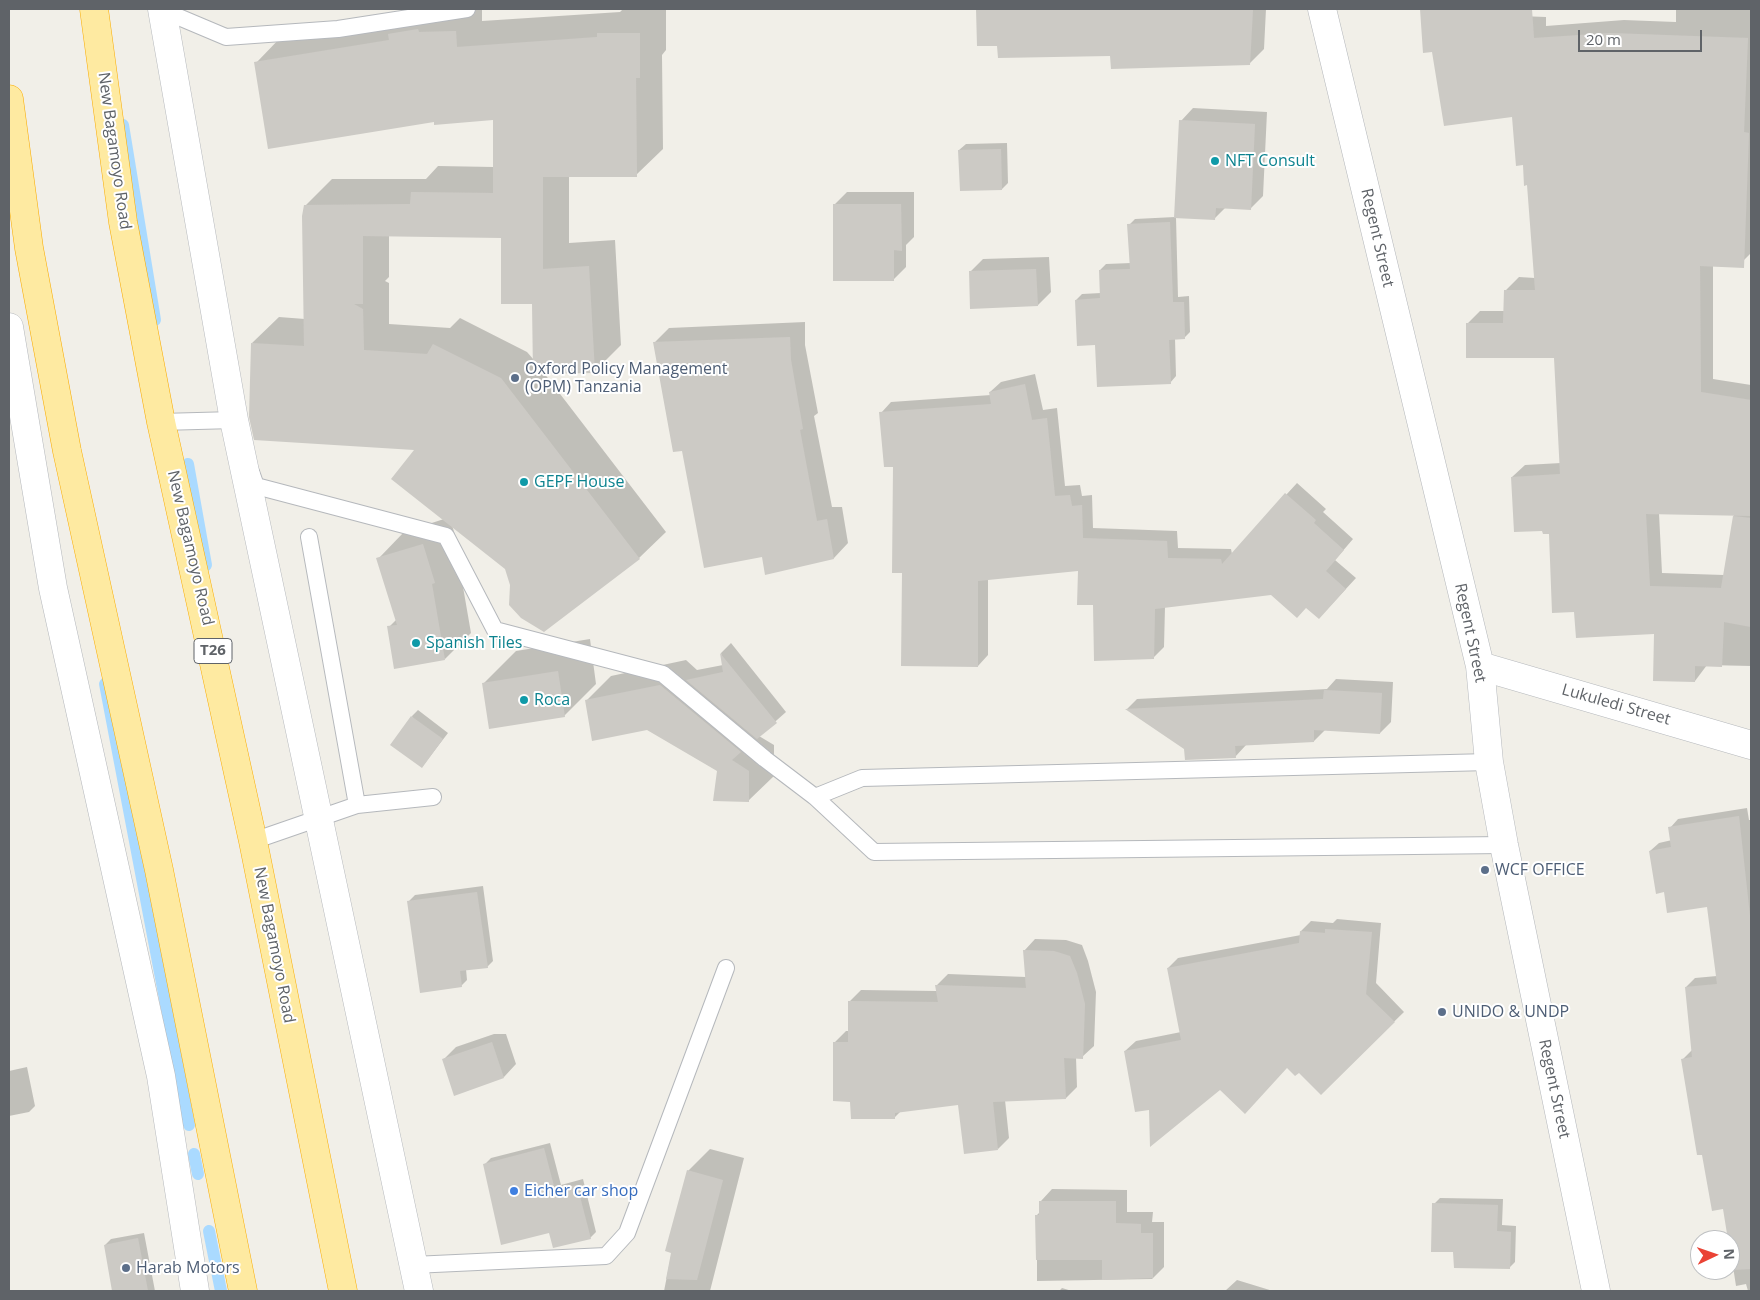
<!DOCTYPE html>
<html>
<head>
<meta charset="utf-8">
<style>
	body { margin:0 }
	#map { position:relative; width:1760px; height:1300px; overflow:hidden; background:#f1efe8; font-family:"Open Sans",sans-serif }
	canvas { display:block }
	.frame { position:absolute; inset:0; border:10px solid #5f6368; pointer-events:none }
	.north { position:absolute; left:1690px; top:1230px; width:50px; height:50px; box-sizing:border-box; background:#fff; border:1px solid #bfc1c3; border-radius:50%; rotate:87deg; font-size:14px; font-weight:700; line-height:20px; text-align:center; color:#5f6368 }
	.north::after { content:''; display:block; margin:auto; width:18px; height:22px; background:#ea4335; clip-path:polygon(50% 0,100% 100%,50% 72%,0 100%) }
	.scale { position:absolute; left:1578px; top:30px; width:124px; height:22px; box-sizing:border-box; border:2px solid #5f6368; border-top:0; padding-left:6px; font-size:15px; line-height:18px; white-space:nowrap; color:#5f6368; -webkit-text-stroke:4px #fff; paint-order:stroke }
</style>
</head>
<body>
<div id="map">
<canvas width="1760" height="1300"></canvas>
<div class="frame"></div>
<div class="north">N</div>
<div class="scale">20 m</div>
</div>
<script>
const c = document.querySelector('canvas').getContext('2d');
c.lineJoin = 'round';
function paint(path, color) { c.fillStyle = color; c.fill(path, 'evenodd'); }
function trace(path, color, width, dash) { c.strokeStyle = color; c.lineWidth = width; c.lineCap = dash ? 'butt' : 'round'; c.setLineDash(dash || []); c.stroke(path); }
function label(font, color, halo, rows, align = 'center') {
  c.font = font + ' "Open Sans",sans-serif'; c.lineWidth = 4; c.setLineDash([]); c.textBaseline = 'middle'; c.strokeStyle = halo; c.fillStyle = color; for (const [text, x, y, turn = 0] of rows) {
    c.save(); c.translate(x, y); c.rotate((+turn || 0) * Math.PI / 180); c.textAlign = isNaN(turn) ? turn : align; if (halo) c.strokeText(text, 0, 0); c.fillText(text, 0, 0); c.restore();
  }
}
const shadow = new Path2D(`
	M 415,9 L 482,9 L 482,21 L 620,12 L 623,9 L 666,9 L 666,50 L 662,55 L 663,149 L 636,175 L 569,176 L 569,243 L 615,240 L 621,345 L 594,372 L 544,373 L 666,532 L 639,558 L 544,631 L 511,585 L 506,568 L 452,525 L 461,555 L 458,558 L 471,633 L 445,659 L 389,627 L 397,619 L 378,559 L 404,532 L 444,519 L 416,449 L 252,343 L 279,317 L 305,319 L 305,206 L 332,179 L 426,179 L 438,166 L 494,167 L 495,119 L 435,121 L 256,63 L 282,36 L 408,16 ZM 389,235 L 502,236 L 533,302 L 534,360 L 527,352 L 460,318 L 450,328 L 389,324 L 389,283 L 385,281 L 389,277 Z
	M 977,9 L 1266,9 L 1264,49 L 1249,64 L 1112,55 L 999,45 L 978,45 Z
	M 1676,9 L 1751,9 L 1750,254 L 1737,267 L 1713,266 L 1713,379 L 1751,385 L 1751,666 L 1707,665 L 1695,681 L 1655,633 L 1575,611 L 1550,533 L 1512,477 L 1525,465 L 1561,463 L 1555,356 L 1467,324 L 1480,311 L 1505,311 L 1506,290 L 1519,277 L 1535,278 L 1528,184 L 1514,116 L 1442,13 L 1546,17 L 1546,26 L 1624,20 L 1676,22 ZM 1659,513 L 1734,514 L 1724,575 L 1662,573 Z
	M 1193,108 L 1267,112 L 1263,196 L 1250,209 L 1226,207 L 1214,219 L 1176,217 L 1178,297 L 1189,296 L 1190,332 L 1184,338 L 1175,338 L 1176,376 L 1170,383 L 1096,344 L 1076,300 L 1082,294 L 1101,293 L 1100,270 L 1106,264 L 1131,263 L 1129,225 L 1135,219 L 1175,217 L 1181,121 Z
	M 1007,143 L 1008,183 L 1002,189 L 959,150 L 966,144 Z
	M 847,192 L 914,192 L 914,237 L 906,245 L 906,267 L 893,280 L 834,205 Z
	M 1049,257 L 1051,292 L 1038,305 L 970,272 L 983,259 Z
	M 805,322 L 805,345 L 818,413 L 814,416 L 832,507 L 842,507 L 848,543 L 834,558 L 763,556 L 683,449 L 654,343 L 669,328 Z
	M 1035,374 L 1043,410 L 1057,408 L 1065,486 L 1080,485 L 1082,496 L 1092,495 L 1093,528 L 1177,531 L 1178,548 L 1231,549 L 1232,554 L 1297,483 L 1326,509 L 1323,512 L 1353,539 L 1335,560 L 1356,578 L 1319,618 L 1307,606 L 1272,593 L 1165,607 L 1164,647 L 1154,657 L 1094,604 L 1079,570 L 988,579 L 988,655 L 978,666 L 904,572 L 895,465 L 881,413 L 891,402 L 991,395 L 990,392 L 1001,382 Z
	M 590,639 L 596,684 L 564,716 L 484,683 L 516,651 Z
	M 731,643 L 786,712 L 759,736 L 774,745 L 774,776 L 748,801 L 718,771 L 647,729 L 586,701 L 611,676 L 686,660 L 697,670 L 723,665 L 721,653 Z
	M 1336,679 L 1393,682 L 1391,722 L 1380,733 L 1325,730 L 1314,741 L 1246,745 L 1235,757 L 1185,748 L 1127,709 L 1137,699 L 1327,689 Z
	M 418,710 L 448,733 L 422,767 L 412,716 Z
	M 1747,808 L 1749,820 L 1751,820 L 1751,1291 L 1748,1291 L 1746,1284 L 1736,1286 L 1724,1208 L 1683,1059 L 1692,1050 L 1686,987 L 1695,978 L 1717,976 L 1708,905 L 1665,891 L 1650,851 L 1659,843 L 1672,840 L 1670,828 L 1678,819 Z
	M 483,886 L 493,961 L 487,967 L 466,969 L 467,980 L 461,986 L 409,901 L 415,895 Z
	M 1337,919 L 1381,923 L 1376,983 L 1404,1012 L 1321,1093 L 1299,1071 L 1287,1067 L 1151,1108 L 1125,1051 L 1136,1041 L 1181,1032 L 1168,968 L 1178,958 L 1301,935 L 1301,931 L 1311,921 L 1333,923 Z
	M 1035,939 L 1066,940 L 1082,945 L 1088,961 L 1096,992 L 1094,1046 L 1082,1057 L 1076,1057 L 1077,1087 L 1066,1098 L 1005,1100 L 1009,1138 L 998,1149 L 959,1103 L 901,1111 L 895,1117 L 852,1100 L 834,1043 L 846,1031 L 849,1031 L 849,1002 L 861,990 L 937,991 L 936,986 L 948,974 L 1026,977 L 1024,951 Z
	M 494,1034 L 506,1034 L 516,1064 L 504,1077 L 443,1060 L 456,1047 Z
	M 27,1067 L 35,1106 L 29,1112 L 9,1116 L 9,1071 Z
	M 550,1143 L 561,1185 L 583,1179 L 596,1232 L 590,1238 L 550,1231 L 485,1164 L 491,1158 Z
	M 710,1149 L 744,1158 L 710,1291 L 664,1291 L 688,1171 Z
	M 1052,1189 L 1127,1190 L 1127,1212 L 1153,1212 L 1152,1222 L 1164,1222 L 1164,1267 L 1152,1279 L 1037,1281 L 1037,1215 L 1041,1211 L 1041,1201 Z
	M 1440,1198 L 1503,1199 L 1502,1225 L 1516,1226 L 1515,1262 L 1509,1268 L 1455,1250 L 1434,1204 Z
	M 144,1233 L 155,1291 L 114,1291 L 105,1245 L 111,1239 Z
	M 1237,1280 L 1273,1291 L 1225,1291 Z
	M 1062,1288 L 1072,1291 L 1059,1291 Z`);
const stream = new Path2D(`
	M 123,125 L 155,320
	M 188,464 L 206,565
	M 105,684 L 189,1125
	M 194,1154 L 198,1174
	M 209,1231 L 221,1291`);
const building = new Path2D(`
	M 976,9 L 1253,9 L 1250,65 L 1111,69 L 1110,56 L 998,58 L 997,46 L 977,46 Z
	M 1420,9 L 1532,9 L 1534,38 L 1610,33 L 1748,38 L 1744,132 L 1749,133 L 1744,268 L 1700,266 L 1701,392 L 1751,400 L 1751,516 L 1646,514 L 1650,586 L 1721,588 L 1733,516 L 1751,518 L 1751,627 L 1724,622 L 1722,667 L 1695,666 L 1695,682 L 1653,681 L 1654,634 L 1576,638 L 1574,612 L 1552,613 L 1549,534 L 1543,534 L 1542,531 L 1514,532 L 1511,477 L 1560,474 L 1554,358 L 1466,358 L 1466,323 L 1503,323 L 1504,290 L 1535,290 L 1527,185 L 1524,186 L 1523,165 L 1516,166 L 1512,117 L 1444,126 L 1432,52 L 1423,53 Z
	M 418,29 L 419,32 L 456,31 L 457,47 L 597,37 L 597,33 L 640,33 L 640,78 L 636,78 L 637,177 L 543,177 L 543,269 L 589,266 L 595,373 L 533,374 L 532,304 L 501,304 L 501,238 L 363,236 L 363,304 L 354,304 L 363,309 L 364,350 L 427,354 L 433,344 L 501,378 L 640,559 L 544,632 L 521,618 L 509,605 L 510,585 L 505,569 L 391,479 L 414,450 L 254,440 L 249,417 L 251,343 L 304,346 L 302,216 L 304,205 L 410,204 L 411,192 L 493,193 L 493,120 L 434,125 L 434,122 L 268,149 L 254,62 L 389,40 L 388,34 Z
	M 1179,120 L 1255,124 L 1251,210 L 1216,208 L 1215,220 L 1174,218 Z
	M 1001,149 L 1002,190 L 960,191 L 958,150 Z
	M 833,204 L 901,204 L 902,251 L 894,250 L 894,281 L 833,281 Z
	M 1170,222 L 1173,302 L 1184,302 L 1185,339 L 1169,340 L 1171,384 L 1097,387 L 1095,345 L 1077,346 L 1075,300 L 1100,298 L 1099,270 L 1130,269 L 1127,224 Z
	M 1036,269 L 1038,306 L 970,309 L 969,271 Z
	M 790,337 L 791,360 L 803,429 L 800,430 L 817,521 L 827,519 L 834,559 L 765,575 L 762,557 L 704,568 L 682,451 L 673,452 L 653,342 Z
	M 1025,384 L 1032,420 L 1047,418 L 1055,496 L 1070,495 L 1072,506 L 1082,505 L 1083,538 L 1167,541 L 1168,558 L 1221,559 L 1222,564 L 1285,493 L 1316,520 L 1314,523 L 1344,550 L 1326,571 L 1346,589 L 1319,619 L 1306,608 L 1297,618 L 1271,595 L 1155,609 L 1154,659 L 1094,661 L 1093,605 L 1077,605 L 1078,571 L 978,581 L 978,667 L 901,666 L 902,573 L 892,573 L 893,467 L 884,467 L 879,412 L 991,404 L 989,392 Z
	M 423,544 L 435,583 L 432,584 L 445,660 L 394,669 L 387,626 L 397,625 L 376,558 Z
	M 720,653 L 777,723 L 757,739 L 686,680 L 723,672 Z
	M 558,671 L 565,717 L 489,729 L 482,683 Z
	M 660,685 L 741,752 L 732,760 L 749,771 L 749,802 L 713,801 L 717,771 L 647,730 L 592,741 L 585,700 Z
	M 1324,690 L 1382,693 L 1380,734 L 1314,730 L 1314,742 L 1235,746 L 1236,758 L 1185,760 L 1184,749 L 1125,709 L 1323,699 Z
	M 411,716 L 443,739 L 422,768 L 390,745 Z
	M 1739,816 L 1751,925 L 1751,1269 L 1732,1270 L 1730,1240 L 1728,1240 L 1723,1209 L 1712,1211 L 1702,1155 L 1697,1155 L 1681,1059 L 1692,1057 L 1685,987 L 1717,984 L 1707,907 L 1667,913 L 1664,892 L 1656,894 L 1649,851 L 1671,847 L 1668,827 Z
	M 477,892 L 488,968 L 460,971 L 462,987 L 420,993 L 407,901 Z
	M 1325,929 L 1372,932 L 1366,994 L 1395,1022 L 1321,1095 L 1299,1073 L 1295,1076 L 1287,1068 L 1245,1114 L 1220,1090 L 1150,1147 L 1149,1110 L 1135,1112 L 1124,1051 L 1181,1040 L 1167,968 L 1299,943 L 1300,931 L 1325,933 Z
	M 1023,950 L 1054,951 L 1070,956 L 1077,973 L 1085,1004 L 1083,1059 L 1064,1058 L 1066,1099 L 993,1102 L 998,1150 L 964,1154 L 958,1105 L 895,1113 L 895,1119 L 851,1119 L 850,1102 L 833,1101 L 833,1042 L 848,1042 L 848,1001 L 938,1002 L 935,985 L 1026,988 Z
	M 492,1042 L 504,1078 L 454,1096 L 442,1059 Z
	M 544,1148 L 555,1190 L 577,1185 L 591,1239 L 553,1248 L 549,1233 L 501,1245 L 483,1164 Z
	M 687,1170 L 723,1180 L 697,1280 L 666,1279 L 671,1253 L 665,1251 Z
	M 1039,1201 L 1116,1201 L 1116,1223 L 1141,1224 L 1141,1233 L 1153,1233 L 1153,1278 L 1102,1280 L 1102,1260 L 1036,1260 L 1035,1215 L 1039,1215 Z
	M 1432,1203 L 1498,1205 L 1497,1231 L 1511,1232 L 1510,1269 L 1454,1268 L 1453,1252 L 1431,1252 Z
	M 138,1238 L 148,1291 L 112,1291 L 104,1245 Z`);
const service = new Path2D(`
	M 162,10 L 226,37 L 338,29 L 467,9
	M 161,422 L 234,420 L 236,427
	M 251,472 L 256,486 L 446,536 L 495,630 L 663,674 L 765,759 L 815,797 L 874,852 L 1504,845
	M 309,537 L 357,805
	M 815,797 L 862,778 L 1489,762
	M 253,841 L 357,805 L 433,797
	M 413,1265 L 606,1256 L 627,1233 L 726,968`);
const minor = new Path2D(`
	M 162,9 L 234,420 L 419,1291
	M 1322,9 L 1480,666 L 1489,762 L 1504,845 L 1596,1291
	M 9,327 L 53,588 L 161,1076 L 195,1291
	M 1480,666 L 1751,745`);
const trunk = new Path2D(`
	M 94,9 L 123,222 L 161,422 L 253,841 L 343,1291
	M 9,99 L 29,248 L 67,451 L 159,870 L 243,1291`);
const markers = [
	[1215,161,5,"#0f9aa8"],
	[515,378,5,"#5c6f8a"],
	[524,482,5,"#0f9aa8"],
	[416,643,5,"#0f9aa8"],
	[524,700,5,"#0f9aa8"],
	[1485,870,5,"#5c6f8a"],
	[1442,1012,5,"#5c6f8a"],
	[514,1191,5,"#3f7fe0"],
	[126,1268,5,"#5c6f8a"]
];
const shields = [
	[213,651,38]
];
const shieldNames = [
	["T26",213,651]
];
const streetNames = [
	["New Bagamoyo Road",114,151,82],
	["Regent Street",1377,238,77],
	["New Bagamoyo Road",190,548,77],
	["Regent Street",1470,633,78],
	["Lukuledi Street",1616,705,16],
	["New Bagamoyo Road",274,945,79],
	["Regent Street",1554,1089,78]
];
const cultureNames = [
	["NFT Consult",1225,161],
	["GEPF House",534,482],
	["Spanish Tiles",426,643],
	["Roca",534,700]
];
const serviceNames = [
	["Oxford Policy Management",525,369],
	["(OPM) Tanzania",525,387],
	["WCF OFFICE",1495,870],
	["UNIDO & UNDP",1452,1012],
	["Harab Motors",136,1268]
];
const shopNames = [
	["Eicher car shop",524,1191]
];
paint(shadow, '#0003');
trace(stream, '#aadaff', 12);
paint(building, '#cccac5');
trace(service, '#b5b8bc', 18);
trace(minor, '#b5b8bc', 29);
trace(trunk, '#f9ab00', 29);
trace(service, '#fff', 16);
trace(minor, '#fff', 28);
trace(trunk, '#feeaa1', 28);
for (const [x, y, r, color] of markers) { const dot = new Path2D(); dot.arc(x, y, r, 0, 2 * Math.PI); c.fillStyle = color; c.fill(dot); trace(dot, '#fff', 2); }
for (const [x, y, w] of shields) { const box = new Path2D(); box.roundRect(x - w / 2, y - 12.5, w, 25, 4); c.fillStyle = '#fff'; c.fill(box); trace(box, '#5f6368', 1); }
label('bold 15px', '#5f6368', null, shieldNames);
label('16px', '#5f6368', '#fff', streetNames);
label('16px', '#0d838f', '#fff', cultureNames, 'left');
label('16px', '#4e5e75', '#fff', serviceNames, 'left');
label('16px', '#366cbe', '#fff', shopNames, 'left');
</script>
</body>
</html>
